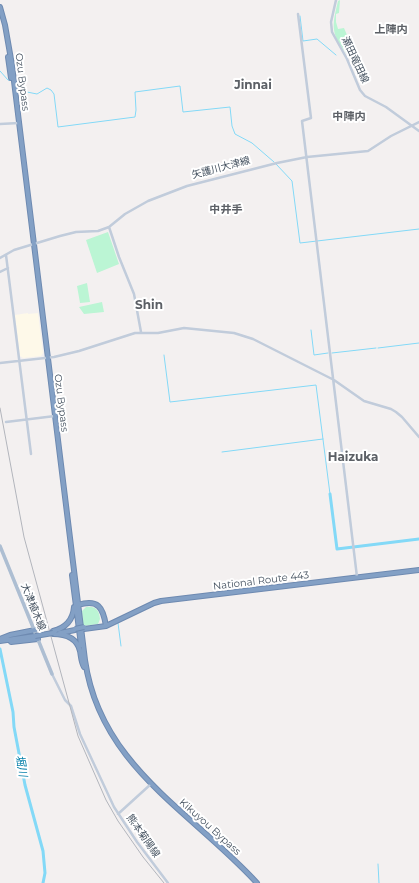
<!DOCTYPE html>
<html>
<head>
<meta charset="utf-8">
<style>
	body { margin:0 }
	canvas { display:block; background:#f3f0f0 }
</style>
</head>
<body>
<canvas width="419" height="883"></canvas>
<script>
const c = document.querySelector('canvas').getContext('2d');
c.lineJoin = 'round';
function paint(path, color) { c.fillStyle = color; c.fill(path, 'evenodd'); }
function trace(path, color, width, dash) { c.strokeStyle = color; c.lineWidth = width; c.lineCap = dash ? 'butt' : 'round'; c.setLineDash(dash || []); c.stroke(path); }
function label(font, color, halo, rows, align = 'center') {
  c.font = font + ' Montserrat,"Noto Sans JP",sans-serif'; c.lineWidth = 4; c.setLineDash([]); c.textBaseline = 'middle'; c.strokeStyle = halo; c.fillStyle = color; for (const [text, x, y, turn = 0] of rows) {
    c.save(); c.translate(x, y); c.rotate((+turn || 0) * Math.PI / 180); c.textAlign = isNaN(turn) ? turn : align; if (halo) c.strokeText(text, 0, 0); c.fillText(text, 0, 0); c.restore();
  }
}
const commercial = new Path2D(`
	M 28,313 L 28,314 L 38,313 L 43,353 L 41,356 L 23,358 L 20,356 L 15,315 Z`);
const green = new Path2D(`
	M 340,0 L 339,13 L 336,14 L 336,22 L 338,29 L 344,28 L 347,35 L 344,38 L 347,44 L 345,46 L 349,54 L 348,55 C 330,34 332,26 338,1 Z
	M 108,232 L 119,264 L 97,273 L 86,240 Z
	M 87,283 L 90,302 L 80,303 L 77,286 Z
	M 102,302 L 104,312 L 84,314 L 79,307 Z
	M 86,607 C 96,606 99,610 100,619 L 98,624 L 83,626 L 82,611 Z`);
const stream = new Path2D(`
	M 300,16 L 303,41 L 317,39 L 336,55
	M 0,71 L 8,80 L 13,81
	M 16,82 L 27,92 L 37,94 L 47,88 L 51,90 L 54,94 L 58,127 L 135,117 L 136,110 L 135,92 L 180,86 L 183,112 L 230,107 L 232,126 L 235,134 L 252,143 L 274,162
	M 276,164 L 292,181 L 300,243 L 419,229
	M 311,330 L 314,355 L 328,353
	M 378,348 L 419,343
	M 332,353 L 376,348
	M 164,355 L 170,402 L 316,385 L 330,494
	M 222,452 L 323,439
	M 118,623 L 121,646
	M 378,864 L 379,883`);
const river = new Path2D(`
	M 330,494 L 337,549 L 419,539
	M 0,649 L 13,712 L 14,727 L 25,785 L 43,851 L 45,873 L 43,883`);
const secondary = new Path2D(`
	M 336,0 L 331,22 L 332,32 L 347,59 L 360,90 L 365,96 L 386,107 L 419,131
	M 298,14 L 311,118 L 302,121 L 357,577
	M 0,124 L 19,123
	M 109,227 L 119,257 L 134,294 L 141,332
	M 6,255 L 31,454
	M 0,258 L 14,250 L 60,236 L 76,232 L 98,231 L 109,227 L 125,214 L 148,201 L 187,186 L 277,163 L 307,157 L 368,151 L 391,136 L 419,122
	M 0,272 L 8,268
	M 0,363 L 54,357 L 79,351 L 135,333 L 158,333 L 184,328 L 234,333 L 253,339 L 334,380 L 364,401 L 391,409 L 396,412 L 402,417 L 419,437
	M 6,422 L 55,416
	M 52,674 L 65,700 L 71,706 L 80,734 L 114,807 L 137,842 L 168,883
	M 118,814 L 151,784`);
const primary = new Path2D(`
	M 0,546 L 52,674`);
const highway = new Path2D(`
	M 0,7 L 5,25 L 12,65 L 85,660 C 100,766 191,811 257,883
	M 8,57 L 11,78
	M 72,575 L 81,645
	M 78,605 C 98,599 103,607 106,626
	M 84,629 L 106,626 L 154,603 L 161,601 L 419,570
	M 53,631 C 65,628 73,620 74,607
	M 60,633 L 75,630
	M 53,634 C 66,634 77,638 80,651 C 81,656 81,662 84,667
	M 0,639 L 10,635 L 35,630
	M 0,641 L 35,636
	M 11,642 L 38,639`);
const rail = new Path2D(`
	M 0,408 L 24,537 L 78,736 L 106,800 L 118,821 L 143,857 L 164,883`);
const highwayBridge = new Path2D(`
	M 75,629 L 84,627
	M 35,636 L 53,633`);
const streetNames = [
	["瀬田竜田線",355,60,65],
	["Ozu Bypass",22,82,83],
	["矢護川大津線",221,168,-15],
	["Ozu Bypass",61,403,83],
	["National Route 443",261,581,-7],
	["大津植木線",33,607,68],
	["Kikuyou Bypass",210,827,42],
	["熊本菊陽線",143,836,55]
];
const neighbourhoodNames = [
	["上陣内",391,30],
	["中陣内",349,117],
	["中井手",226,210]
];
const waterNames = [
	["堀川",21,766,80]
];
const quarterNames = [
	["Jinnai",253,85],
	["Shin",149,305],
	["Haizuka",353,457]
];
paint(commercial, '#fef9e9');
paint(green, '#bbf5d4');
trace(stream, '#83d9f7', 1);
trace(river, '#83d9f7', 3);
trace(highway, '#6e8ab1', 6);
trace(secondary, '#c1ccdb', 2.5);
trace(primary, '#adbed2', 3.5);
trace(highway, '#83a0c5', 4);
trace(rail, '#b2b5bc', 1);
trace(highwayBridge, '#6e8ab1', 6, []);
trace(highwayBridge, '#83a0c5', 4);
label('10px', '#465361', '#fff', streetNames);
label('bold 11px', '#5c6066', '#fff', neighbourhoodNames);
label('italic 11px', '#027ea8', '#fff', waterNames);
label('bold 12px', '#5c6066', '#fff', quarterNames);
</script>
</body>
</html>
